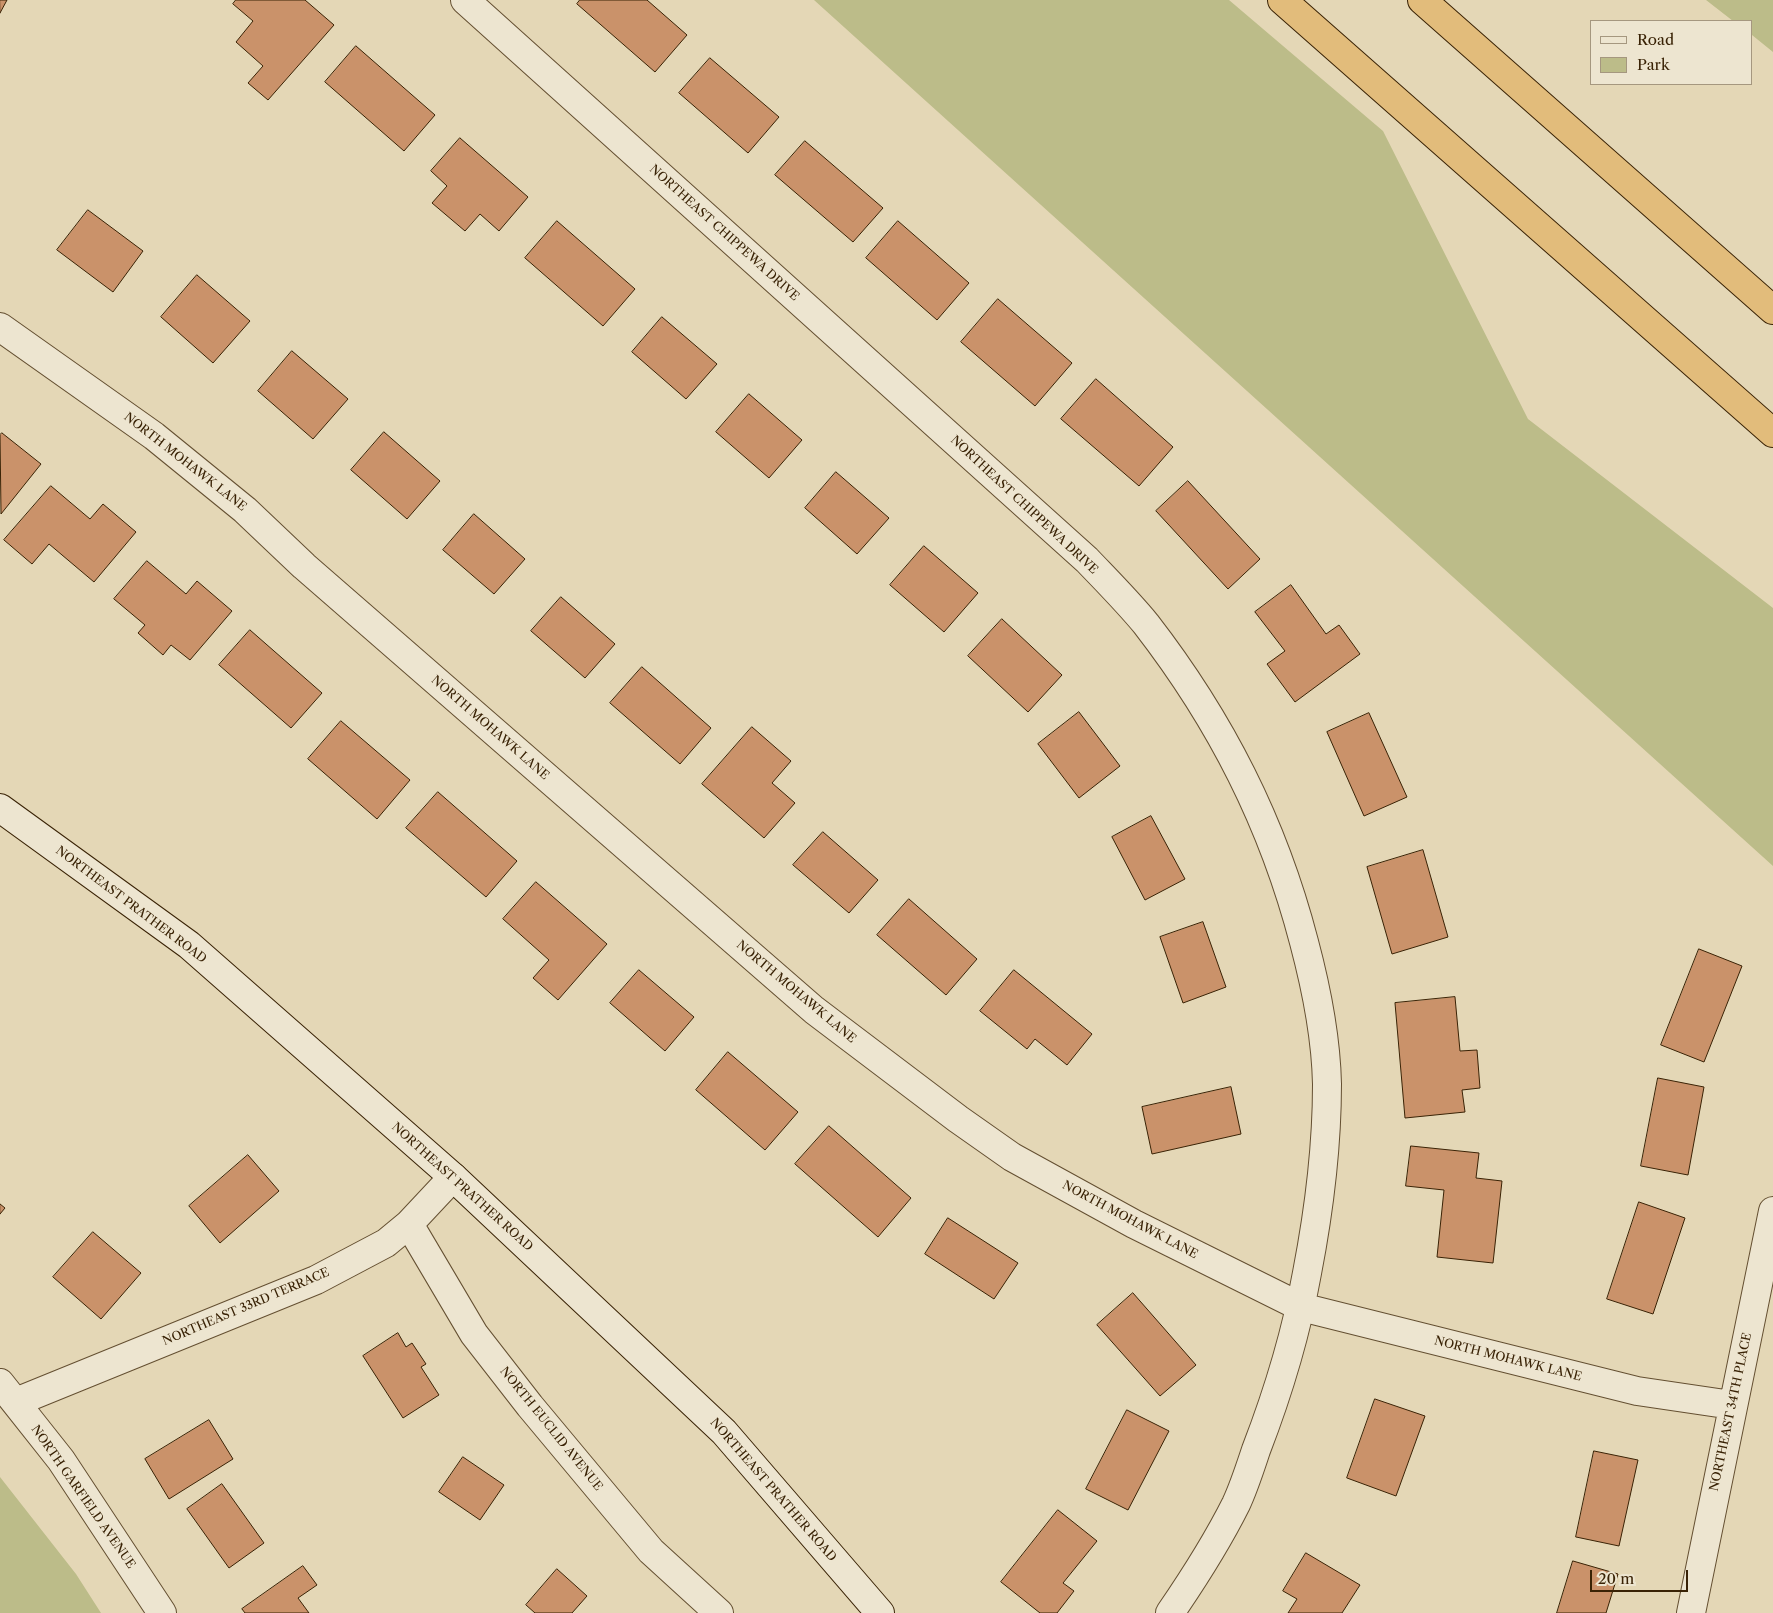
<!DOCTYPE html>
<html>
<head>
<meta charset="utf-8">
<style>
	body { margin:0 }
	#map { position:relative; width:1773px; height:1613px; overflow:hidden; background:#e4d7b6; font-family:"Libre Caslon Text",serif }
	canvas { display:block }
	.legend { position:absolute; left:1590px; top:20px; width:162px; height:65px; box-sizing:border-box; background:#ede5d0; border:1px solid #a5977f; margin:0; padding:6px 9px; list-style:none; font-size:15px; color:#392205 }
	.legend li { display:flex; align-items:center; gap:10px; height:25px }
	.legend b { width:25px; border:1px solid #a5977f }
	.scale { position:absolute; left:1590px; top:1570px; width:98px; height:22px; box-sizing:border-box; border:2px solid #392205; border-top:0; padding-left:6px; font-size:15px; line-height:18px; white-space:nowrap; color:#392205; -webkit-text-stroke:4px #ede5d0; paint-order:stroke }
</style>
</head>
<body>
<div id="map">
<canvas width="1773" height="1613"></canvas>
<ul class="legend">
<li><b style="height:6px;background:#ede5d0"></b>Road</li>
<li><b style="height:14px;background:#bcbc89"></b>Park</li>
</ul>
<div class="scale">20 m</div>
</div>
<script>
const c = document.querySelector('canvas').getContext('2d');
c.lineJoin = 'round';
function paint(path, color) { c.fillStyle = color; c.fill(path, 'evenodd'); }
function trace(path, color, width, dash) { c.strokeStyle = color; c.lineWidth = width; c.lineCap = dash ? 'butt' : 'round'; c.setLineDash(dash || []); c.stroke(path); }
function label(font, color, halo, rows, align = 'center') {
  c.font = font + ' "Libre Caslon Text",serif'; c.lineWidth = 4; c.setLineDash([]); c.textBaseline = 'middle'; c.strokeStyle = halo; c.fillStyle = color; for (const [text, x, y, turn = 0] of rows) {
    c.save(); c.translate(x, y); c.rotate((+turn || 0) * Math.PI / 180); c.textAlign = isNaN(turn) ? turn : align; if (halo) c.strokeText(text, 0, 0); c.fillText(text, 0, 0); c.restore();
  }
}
const green = new Path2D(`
	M 814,0 L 1229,0 L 1383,131 L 1528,419 L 1773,608 L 1773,866 Z
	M 1706,0 L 1773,0 L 1773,52 L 1752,35 L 1752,21 L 1733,21 Z
	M 0,1477 L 76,1574 L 101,1613 L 0,1613 Z`);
const building = new Path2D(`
	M 0,0 L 7,0 L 0,13 Z
	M 236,0 L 305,0 L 334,25 L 268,100 L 248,83 L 263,66 L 236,42 L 253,21 L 233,4 Z
	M 580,0 L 647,0 L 687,35 L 655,72 L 577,4 Z
	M 356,46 L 435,115 L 404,151 L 325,82 Z
	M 710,58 L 779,117 L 748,153 L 679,93 Z
	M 460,138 L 528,197 L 499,231 L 480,214 L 465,231 L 432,203 L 447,186 L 431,171 Z
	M 805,141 L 883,208 L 853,242 L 775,175 Z
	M 88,210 L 143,251 L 113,292 L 57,250 Z
	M 557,221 L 635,289 L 603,326 L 525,258 Z
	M 898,221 L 969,283 L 937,320 L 866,258 Z
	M 197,275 L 250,321 L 213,363 L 161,317 Z
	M 998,299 L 1072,363 L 1035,406 L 961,342 Z
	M 662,317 L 717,364 L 686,399 L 632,352 Z
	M 292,351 L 348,399 L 313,439 L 258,391 Z
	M 1096,379 L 1173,447 L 1139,486 L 1061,419 Z
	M 749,394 L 802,440 L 769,478 L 716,432 Z
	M 384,432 L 440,481 L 407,519 L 351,470 Z
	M 2,433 L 41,464 L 1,514 L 0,435 Z
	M 836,472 L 889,518 L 857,554 L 805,508 Z
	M 1188,481 L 1260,559 L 1228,589 L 1156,511 Z
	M 51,486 L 90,519 L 103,504 L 136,532 L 94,582 L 49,544 L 32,564 L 4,540 Z
	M 474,514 L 525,559 L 494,594 L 443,550 Z
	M 924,546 L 978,593 L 944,632 L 890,585 Z
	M 147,561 L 186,594 L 197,581 L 232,611 L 190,660 L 171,645 L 163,655 L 138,633 L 145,625 L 114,599 Z
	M 1291,585 L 1326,634 L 1339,625 L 1360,654 L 1295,702 L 1267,664 L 1285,651 L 1255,612 Z
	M 561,597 L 615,644 L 585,678 L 531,631 Z
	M 1002,619 L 1062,675 L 1028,712 L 968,656 Z
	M 250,630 L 322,693 L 291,728 L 219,665 Z
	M 642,667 L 711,728 L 680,764 L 610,703 Z
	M 1079,712 L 1120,766 L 1079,798 L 1038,744 Z
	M 1369,713 L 1407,797 L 1364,816 L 1327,732 Z
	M 341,721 L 410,780 L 377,819 L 308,759 Z
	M 752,727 L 791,761 L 772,783 L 795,803 L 764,838 L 702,784 Z
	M 438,792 L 517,861 L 486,897 L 406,828 Z
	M 1151,816 L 1185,879 L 1145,900 L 1112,837 Z
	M 823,832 L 878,880 L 849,913 L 793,865 Z
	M 1423,850 L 1448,937 L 1392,954 L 1367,867 Z
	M 536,882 L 607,944 L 558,1000 L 533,978 L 549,960 L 503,919 Z
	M 909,899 L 977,959 L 946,995 L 877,935 Z
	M 1203,922 L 1226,987 L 1183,1003 L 1160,937 Z
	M 1699,949 L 1742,966 L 1704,1062 L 1661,1045 Z
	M 639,970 L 694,1017 L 665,1051 L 610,1003 Z
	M 1014,970 L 1092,1034 L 1067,1065 L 1035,1039 L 1027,1049 L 980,1011 Z
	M 1455,997 L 1460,1051 L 1477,1050 L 1480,1088 L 1462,1090 L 1465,1112 L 1405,1118 L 1395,1003 Z
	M 728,1052 L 798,1112 L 765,1150 L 696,1090 Z
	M 1658,1078 L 1704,1087 L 1688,1175 L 1641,1166 Z
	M 1231,1087 L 1241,1134 L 1152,1154 L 1142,1107 Z
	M 829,1126 L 911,1198 L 878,1237 L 795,1164 Z
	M 1411,1146 L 1479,1153 L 1476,1178 L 1502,1181 L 1493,1263 L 1437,1257 L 1444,1190 L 1406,1186 Z
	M 248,1155 L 279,1191 L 220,1243 L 189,1206 Z
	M 1639,1202 L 1685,1218 L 1653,1314 L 1607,1299 Z
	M 0,1204 L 5,1208 L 0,1214 Z
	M 948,1218 L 1018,1263 L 994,1299 L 925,1254 Z
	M 93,1232 L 141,1273 L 101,1319 L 53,1277 Z
	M 1133,1293 L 1196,1365 L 1160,1396 L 1097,1325 Z
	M 398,1333 L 406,1347 L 412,1343 L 426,1364 L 421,1367 L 439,1395 L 403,1418 L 363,1356 Z
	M 1375,1399 L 1425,1416 L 1396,1496 L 1347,1478 Z
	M 1127,1410 L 1169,1431 L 1128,1510 L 1086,1489 Z
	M 209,1420 L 233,1459 L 169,1499 L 145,1459 Z
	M 1594,1451 L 1638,1460 L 1619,1546 L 1576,1537 Z
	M 463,1457 L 504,1485 L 480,1520 L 439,1492 Z
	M 222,1484 L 264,1543 L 229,1568 L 187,1509 Z
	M 1058,1510 L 1097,1541 L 1063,1583 L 1074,1591 L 1057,1613 L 1040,1613 L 1001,1582 Z
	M 1306,1553 L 1360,1585 L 1342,1613 L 1288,1613 L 1297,1599 L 1283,1591 Z
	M 1573,1561 L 1618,1574 L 1606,1613 L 1557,1613 Z
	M 303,1566 L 317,1585 L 298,1598 L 309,1613 L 245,1613 L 242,1609 Z
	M 557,1569 L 587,1596 L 572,1613 L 535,1613 L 526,1605 Z`);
const minor = new Path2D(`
	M 465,0 L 1087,560 C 1107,581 1128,602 1146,624 C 1221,721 1273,823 1304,942 C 1316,987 1326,1037 1327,1084 C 1327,1147 1319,1211 1307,1273 C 1296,1334 1278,1393 1256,1450 C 1250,1468 1244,1487 1236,1504 C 1217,1542 1194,1578 1170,1613
	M 0,327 L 154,436 L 245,510 L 304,566 L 814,1010 L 958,1119 L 1012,1157 L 1134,1224 L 1301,1307 L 1637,1391 L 1732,1405
	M 409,1224 L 474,1334 L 530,1406 L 651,1551 L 719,1613
	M 0,1383 L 61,1460 L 162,1613
	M 16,1402 L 316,1280 L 386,1243 L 409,1224 L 453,1177
	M 1691,1613 L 1773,1211`);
const secondary = new Path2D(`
	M 0,808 L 189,945 L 453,1177 L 724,1432 L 880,1613`);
const motorway = new Path2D(`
	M 1282,0 L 1773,433
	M 1422,0 L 1773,310`);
const streetNames = [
	["NORTHEAST CHIPPEWA DRIVE",724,233,42],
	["NORTH MOHAWK LANE",185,462,38],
	["NORTHEAST CHIPPEWA DRIVE",1024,505,43],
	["NORTH MOHAWK LANE",490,728,41],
	["NORTHEAST PRATHER ROAD",131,905,37],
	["NORTH MOHAWK LANE",796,992,40],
	["NORTHEAST PRATHER ROAD",462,1187,42],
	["NORTH MOHAWK LANE",1130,1220,28],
	["NORTHEAST 33RD TERRACE",246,1307,-23],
	["NORTH MOHAWK LANE",1508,1359,14],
	["NORTHEAST 34TH PLACE",1731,1412,-78],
	["NORTH EUCLID AVENUE",551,1429,51],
	["NORTHEAST PRATHER ROAD",773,1490,49],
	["NORTH GARFIELD AVENUE",83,1497,55]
];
paint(green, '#bcbc89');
paint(building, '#ca926a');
trace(building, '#392205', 1);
trace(minor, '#644f31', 30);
trace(secondary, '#392205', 30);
trace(motorway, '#392205', 30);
trace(minor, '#ede5d0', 28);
trace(secondary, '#ede5d0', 28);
trace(motorway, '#e2bc7b', 28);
label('12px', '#392205', '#ede5d0', streetNames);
</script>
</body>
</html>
